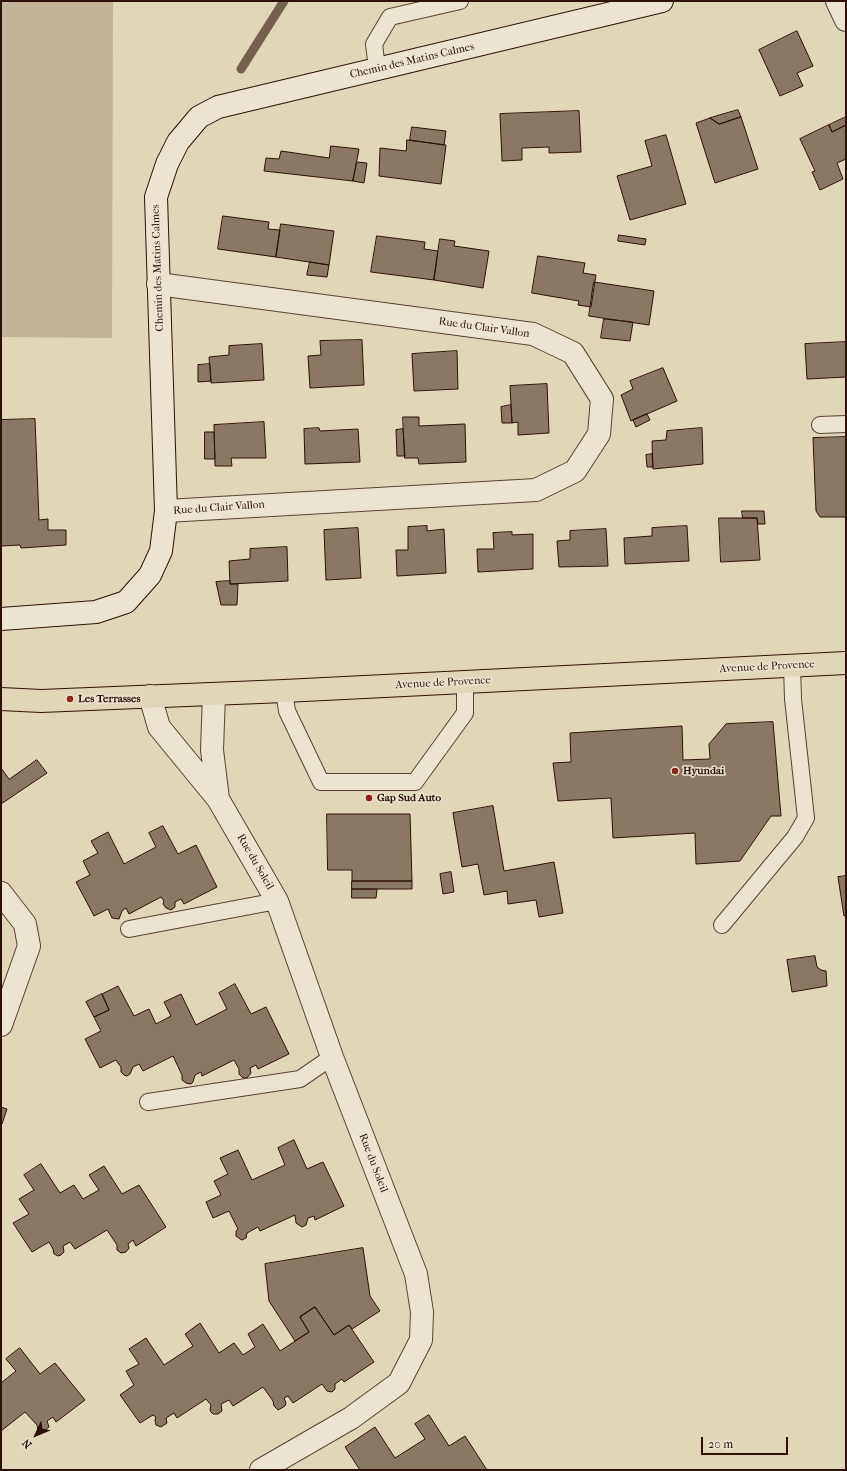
<!DOCTYPE html>
<html>
<head>
<meta charset="utf-8">
<style>
	body { margin:0 }
	#map { position:relative; width:847px; height:1471px; overflow:hidden; background:#e0d7b6; font-family:"IM FELL French Canon",serif }
	canvas { display:block }
	.frame { position:absolute; inset:0; border:2px solid #2e1106; pointer-events:none }
	.north { position:absolute; left:16px; top:1415px; width:40px; height:40px; -webkit-text-stroke:3px #ebe5d0; paint-order:stroke; rotate:226deg; font-size:11px; font-weight:700; line-height:16px; text-align:center; color:#2e1106 }
	.north::after { content:''; display:block; margin:auto; width:14px; height:18px; background:#2e1106; clip-path:polygon(50% 0,100% 100%,50% 72%,0 100%) }
	.scale { position:absolute; left:701px; top:1437px; width:87px; height:18px; box-sizing:border-box; border:2px solid #2e1106; border-top:0; padding-left:5px; font-size:12px; line-height:14px; white-space:nowrap; color:#2e1106; -webkit-text-stroke:3px #ebe5d0; paint-order:stroke }
</style>
</head>
<body>
<div id="map">
<canvas width="847" height="1471"></canvas>
<div class="frame"></div>
<div class="north">N</div>
<div class="scale">20 m</div>
</div>
<script>
const c = document.querySelector('canvas').getContext('2d');
c.lineJoin = 'round';
function paint(path, color) { c.fillStyle = color; c.fill(path, 'evenodd'); }
function trace(path, color, width, dash) { c.strokeStyle = color; c.lineWidth = width; c.lineCap = dash ? 'butt' : 'round'; c.setLineDash(dash || []); c.stroke(path); }
function label(font, color, halo, rows, align = 'center') {
  c.font = font + ' "IM FELL French Canon",serif'; c.lineWidth = 3; c.setLineDash([]); c.textBaseline = 'middle'; c.strokeStyle = halo; c.fillStyle = color; for (const [text, x, y, turn = 0] of rows) {
    c.save(); c.translate(x, y); c.rotate((+turn || 0) * Math.PI / 180); c.textAlign = isNaN(turn) ? turn : align; if (halo) c.strokeText(text, 0, 0); c.fillText(text, 0, 0); c.restore();
  }
}
const green = new Path2D(`
	M 1,1 L 113,1 L 112,338 L 1,337 Z`);
const stream = new Path2D(`
	M 241,69 L 284,1`);
const building = new Path2D(`
	M 797,31 L 813,66 L 797,73 L 803,86 L 780,96 L 759,50 Z
	M 738,110 L 741,117 L 719,124 L 710,118 Z
	M 579,111 L 581,152 L 549,153 L 549,147 L 522,148 L 522,160 L 502,161 L 500,114 Z
	M 741,117 L 758,169 L 715,183 L 696,123 L 710,118 L 719,124 Z
	M 846,117 L 846,125 L 832,132 L 829,125 Z
	M 829,125 L 832,132 L 846,125 L 846,159 L 837,163 L 843,179 L 820,190 L 812,172 L 815,171 L 800,139 Z
	M 412,127 L 446,131 L 444,145 L 410,140 Z
	M 666,135 L 686,204 L 630,220 L 617,176 L 652,166 L 645,141 Z
	M 407,140 L 446,145 L 441,184 L 379,176 L 380,148 L 406,151 Z
	M 331,146 L 359,149 L 353,181 L 264,171 L 266,158 L 279,159 L 281,151 L 329,158 Z
	M 357,162 L 367,163 L 364,183 L 353,181 Z
	M 223,216 L 269,222 L 268,229 L 280,230 L 276,257 L 218,249 Z
	M 281,224 L 334,231 L 329,265 L 276,257 Z
	M 619,235 L 646,239 L 645,245 L 618,241 Z
	M 377,236 L 425,242 L 424,249 L 438,251 L 434,280 L 371,272 Z
	M 440,239 L 455,241 L 454,246 L 489,251 L 483,288 L 434,280 Z
	M 538,256 L 585,263 L 583,273 L 596,275 L 591,307 L 578,305 L 579,301 L 532,293 Z
	M 310,262 L 329,265 L 327,277 L 307,275 Z
	M 594,282 L 654,291 L 649,325 L 589,316 Z
	M 604,319 L 633,322 L 630,341 L 601,338 Z
	M 362,340 L 364,385 L 310,388 L 308,356 L 321,355 L 320,341 Z
	M 846,342 L 846,377 L 807,379 L 805,344 Z
	M 262,344 L 264,380 L 211,383 L 209,357 L 229,355 L 229,346 Z
	M 457,351 L 458,389 L 414,391 L 412,354 Z
	M 210,364 L 211,381 L 198,382 L 198,365 Z
	M 663,368 L 677,401 L 631,421 L 621,395 L 633,389 L 630,381 Z
	M 547,384 L 549,433 L 518,435 L 518,422 L 512,423 L 510,386 Z
	M 511,405 L 512,423 L 502,423 L 501,407 Z
	M 647,414 L 650,420 L 636,427 L 633,420 Z
	M 403,417 L 419,417 L 419,426 L 465,424 L 466,462 L 419,464 L 418,458 L 405,458 Z
	M 35,419 L 39,520 L 48,519 L 48,530 L 66,530 L 66,545 L 21,548 L 20,545 L 1,546 L 1,420 Z
	M 264,422 L 266,458 L 231,458 L 232,466 L 215,466 L 214,425 Z
	M 319,428 L 320,431 L 358,429 L 360,462 L 305,464 L 304,429 Z
	M 702,428 L 703,464 L 653,469 L 652,441 L 666,440 L 667,431 Z
	M 403,429 L 405,456 L 397,456 L 396,430 Z
	M 205,432 L 214,432 L 215,459 L 205,459 Z
	M 846,437 L 846,517 L 820,517 L 816,511 L 813,438 Z
	M 652,454 L 653,467 L 647,467 L 646,455 Z
	M 742,511 L 764,511 L 765,524 L 758,524 L 757,518 L 743,518 Z
	M 719,518 L 757,518 L 760,560 L 721,562 Z
	M 427,526 L 427,531 L 444,529 L 446,573 L 397,576 L 396,550 L 408,550 L 408,527 Z
	M 687,526 L 689,561 L 625,564 L 624,538 L 652,536 L 652,528 Z
	M 358,528 L 361,578 L 326,580 L 324,530 Z
	M 606,529 L 608,566 L 559,567 L 557,541 L 570,540 L 570,531 Z
	M 512,532 L 512,535 L 533,534 L 533,569 L 478,572 L 477,549 L 494,549 L 493,533 Z
	M 287,547 L 288,581 L 230,584 L 229,561 L 250,559 L 250,549 Z
	M 230,581 L 230,584 L 238,584 L 237,605 L 221,605 L 216,582 Z
	M 773,722 L 781,816 L 771,816 L 740,861 L 696,864 L 695,833 L 613,838 L 611,798 L 558,801 L 553,763 L 571,762 L 570,733 L 682,726 L 683,760 L 710,759 L 709,744 L 726,724 Z
	M 37,760 L 47,773 L 1,804 L 1,768 L 9,779 Z
	M 493,806 L 504,871 L 554,862 L 563,913 L 539,917 L 536,900 L 508,904 L 507,891 L 484,895 L 478,864 L 462,867 L 453,813 Z
	M 327,814 L 410,814 L 412,881 L 352,881 L 352,870 L 328,870 Z
	M 163,826 L 178,854 L 196,845 L 217,887 L 184,904 L 181,899 L 175,902 L 175,907 L 171,910 L 166,908 L 163,904 L 164,901 L 161,897 L 129,914 L 126,908 L 122,911 L 119,919 L 112,918 L 108,909 L 94,916 L 76,882 L 90,875 L 83,861 L 98,853 L 91,841 L 108,832 L 124,864 L 156,847 L 149,833 Z
	M 451,872 L 454,892 L 443,894 L 440,874 Z
	M 846,876 L 846,915 L 844,916 L 838,877 Z
	M 352,881 L 412,881 L 412,889 L 352,889 Z
	M 352,889 L 377,889 L 376,898 L 352,898 Z
	M 815,956 L 817,967 L 821,970 L 826,971 L 827,986 L 792,992 L 787,960 Z
	M 235,984 L 251,1014 L 266,1007 L 289,1054 L 258,1069 L 256,1065 L 250,1068 L 251,1073 L 247,1078 L 243,1078 L 239,1074 L 239,1069 L 234,1060 L 202,1076 L 201,1072 L 195,1075 L 193,1082 L 191,1084 L 186,1083 L 182,1080 L 182,1075 L 173,1056 L 143,1071 L 139,1064 L 133,1067 L 130,1074 L 127,1076 L 124,1075 L 121,1072 L 121,1067 L 116,1060 L 100,1068 L 85,1039 L 101,1031 L 94,1017 L 109,1010 L 102,994 L 118,986 L 134,1016 L 149,1009 L 156,1024 L 171,1016 L 164,1002 L 181,994 L 196,1025 L 227,1009 L 219,993 Z
	M 102,994 L 109,1010 L 94,1017 L 86,1002 Z
	M 1,1107 L 7,1109 L 2,1124 L 1,1123 Z
	M 294,1140 L 307,1169 L 323,1162 L 344,1206 L 315,1220 L 314,1216 L 308,1218 L 306,1225 L 302,1227 L 296,1223 L 295,1215 L 260,1231 L 258,1227 L 247,1233 L 246,1238 L 242,1240 L 240,1239 L 236,1236 L 236,1231 L 238,1229 L 229,1211 L 213,1218 L 206,1202 L 221,1195 L 214,1181 L 228,1174 L 220,1158 L 238,1150 L 252,1180 L 285,1165 L 278,1148 Z
	M 41,1164 L 60,1193 L 74,1185 L 83,1199 L 99,1190 L 89,1175 L 104,1166 L 122,1194 L 139,1185 L 166,1227 L 136,1246 L 133,1240 L 128,1244 L 129,1248 L 126,1252 L 121,1253 L 117,1250 L 117,1245 L 107,1230 L 75,1249 L 70,1242 L 63,1246 L 64,1252 L 61,1255 L 58,1256 L 54,1254 L 53,1249 L 49,1242 L 32,1252 L 13,1223 L 29,1214 L 19,1199 L 34,1190 L 24,1175 Z
	M 363,1248 L 370,1296 L 380,1311 L 352,1329 L 349,1325 L 334,1335 L 315,1307 L 300,1317 L 309,1332 L 295,1341 L 269,1301 L 265,1264 Z
	M 315,1307 L 334,1335 L 349,1325 L 374,1362 L 344,1382 L 342,1379 L 335,1384 L 335,1389 L 332,1392 L 327,1391 L 322,1384 L 293,1403 L 288,1396 L 284,1398 L 286,1403 L 285,1406 L 278,1410 L 274,1406 L 273,1401 L 263,1387 L 233,1406 L 229,1400 L 221,1404 L 222,1411 L 218,1414 L 213,1414 L 211,1412 L 210,1410 L 211,1405 L 206,1399 L 177,1418 L 174,1413 L 166,1418 L 167,1423 L 161,1427 L 156,1425 L 155,1420 L 156,1417 L 153,1415 L 140,1423 L 120,1395 L 134,1385 L 126,1371 L 139,1364 L 129,1349 L 146,1338 L 164,1365 L 193,1346 L 185,1334 L 200,1323 L 219,1353 L 234,1343 L 243,1355 L 255,1347 L 248,1334 L 263,1324 L 280,1351 L 309,1332 L 300,1317 Z
	M 20,1348 L 40,1374 L 55,1363 L 85,1400 L 56,1422 L 53,1417 L 47,1421 L 49,1427 L 43,1432 L 38,1430 L 37,1425 L 25,1412 L 1,1431 L 1,1383 L 16,1371 L 6,1359 Z
	M 429,1415 L 449,1446 L 465,1436 L 487,1470 L 360,1470 L 345,1447 L 375,1427 L 395,1458 L 425,1439 L 415,1424 Z`);
const lane = new Path2D(`
	M 377,69 L 374,44 L 390,17 L 460,1
	M 820,425 L 846,424
	M 284,691 L 287,711 L 321,782 L 415,782 L 465,713 L 465,682
	M 722,925 L 795,837 L 806,818 L 793,699 L 792,666
	M 129,929 L 277,901
	M 148,1102 L 300,1079 L 332,1057`);
const street = new Path2D(`
	M 837,1 L 846,20
	M 158,284 L 533,334 L 573,353 L 602,399 L 599,434 L 575,471 L 536,490 L 166,511
	M 214,694 L 212,750 L 218,799
	M 150,696 L 159,727 L 218,799 L 277,901 L 332,1057 L 416,1274 L 422,1312 L 421,1340 L 399,1383 L 351,1418 L 261,1470
	M 1,893 L 25,924 L 29,946 L 1,1025`);
const secondary = new Path2D(`
	M 1,619 L 96,612 L 126,602 L 150,575 L 161,551 L 166,511 L 156,197 L 167,164 L 178,142 L 199,117 L 218,107 L 662,1`);
const primary = new Path2D(`
	M 1,699 L 41,701 L 284,691 L 846,663`);
const markers = [
	[70,699,4,"#8f2418"],
	[675,771,4,"#8f2418"],
	[369,798,4,"#8f2418"]
];
const streetNames = [
	["Chemin des Matins Calmes",412,61,-13],
	["Chemin des Matins Calmes",158,268,-92],
	["Rue du Clair Vallon",484,328,8],
	["Rue du Clair Vallon",219,508,-4],
	["Avenue de Provence",767,667,-3],
	["Avenue de Provence",443,683,-3],
	["Rue du Soleil",255,862,60],
	["Rue du Soleil",373,1163,69]
];
const poiNames = [
	["Les Terrasses",78,699],
	["Hyundai",683,771],
	["Gap Sud Auto",377,798]
];
paint(green, '#c2b598');
trace(stream, '#74604c', 9);
paint(building, '#8b7862');
trace(building, '#2e1106', 1);
trace(lane, '#5a4232', 18);
trace(street, '#5a4232', 24);
trace(secondary, '#2e1106', 24);
trace(primary, '#2e1106', 24);
trace(lane, '#ebe5d0', 16);
trace(street, '#ebe5d0', 22);
trace(secondary, '#ebe5d0', 22);
trace(primary, '#e0d7b6', 22);
for (const [x, y, r, color] of markers) { const dot = new Path2D(); dot.arc(x, y, r, 0, 2 * Math.PI); c.fillStyle = color; c.fill(dot); trace(dot, '#ebe5d0', 1.5); }
label('11px', '#2e1106', '#ebe5d0', streetNames);
label('bold 11px', '#2e1106', '#ebe5d0', poiNames, 'left');
</script>
</body>
</html>
